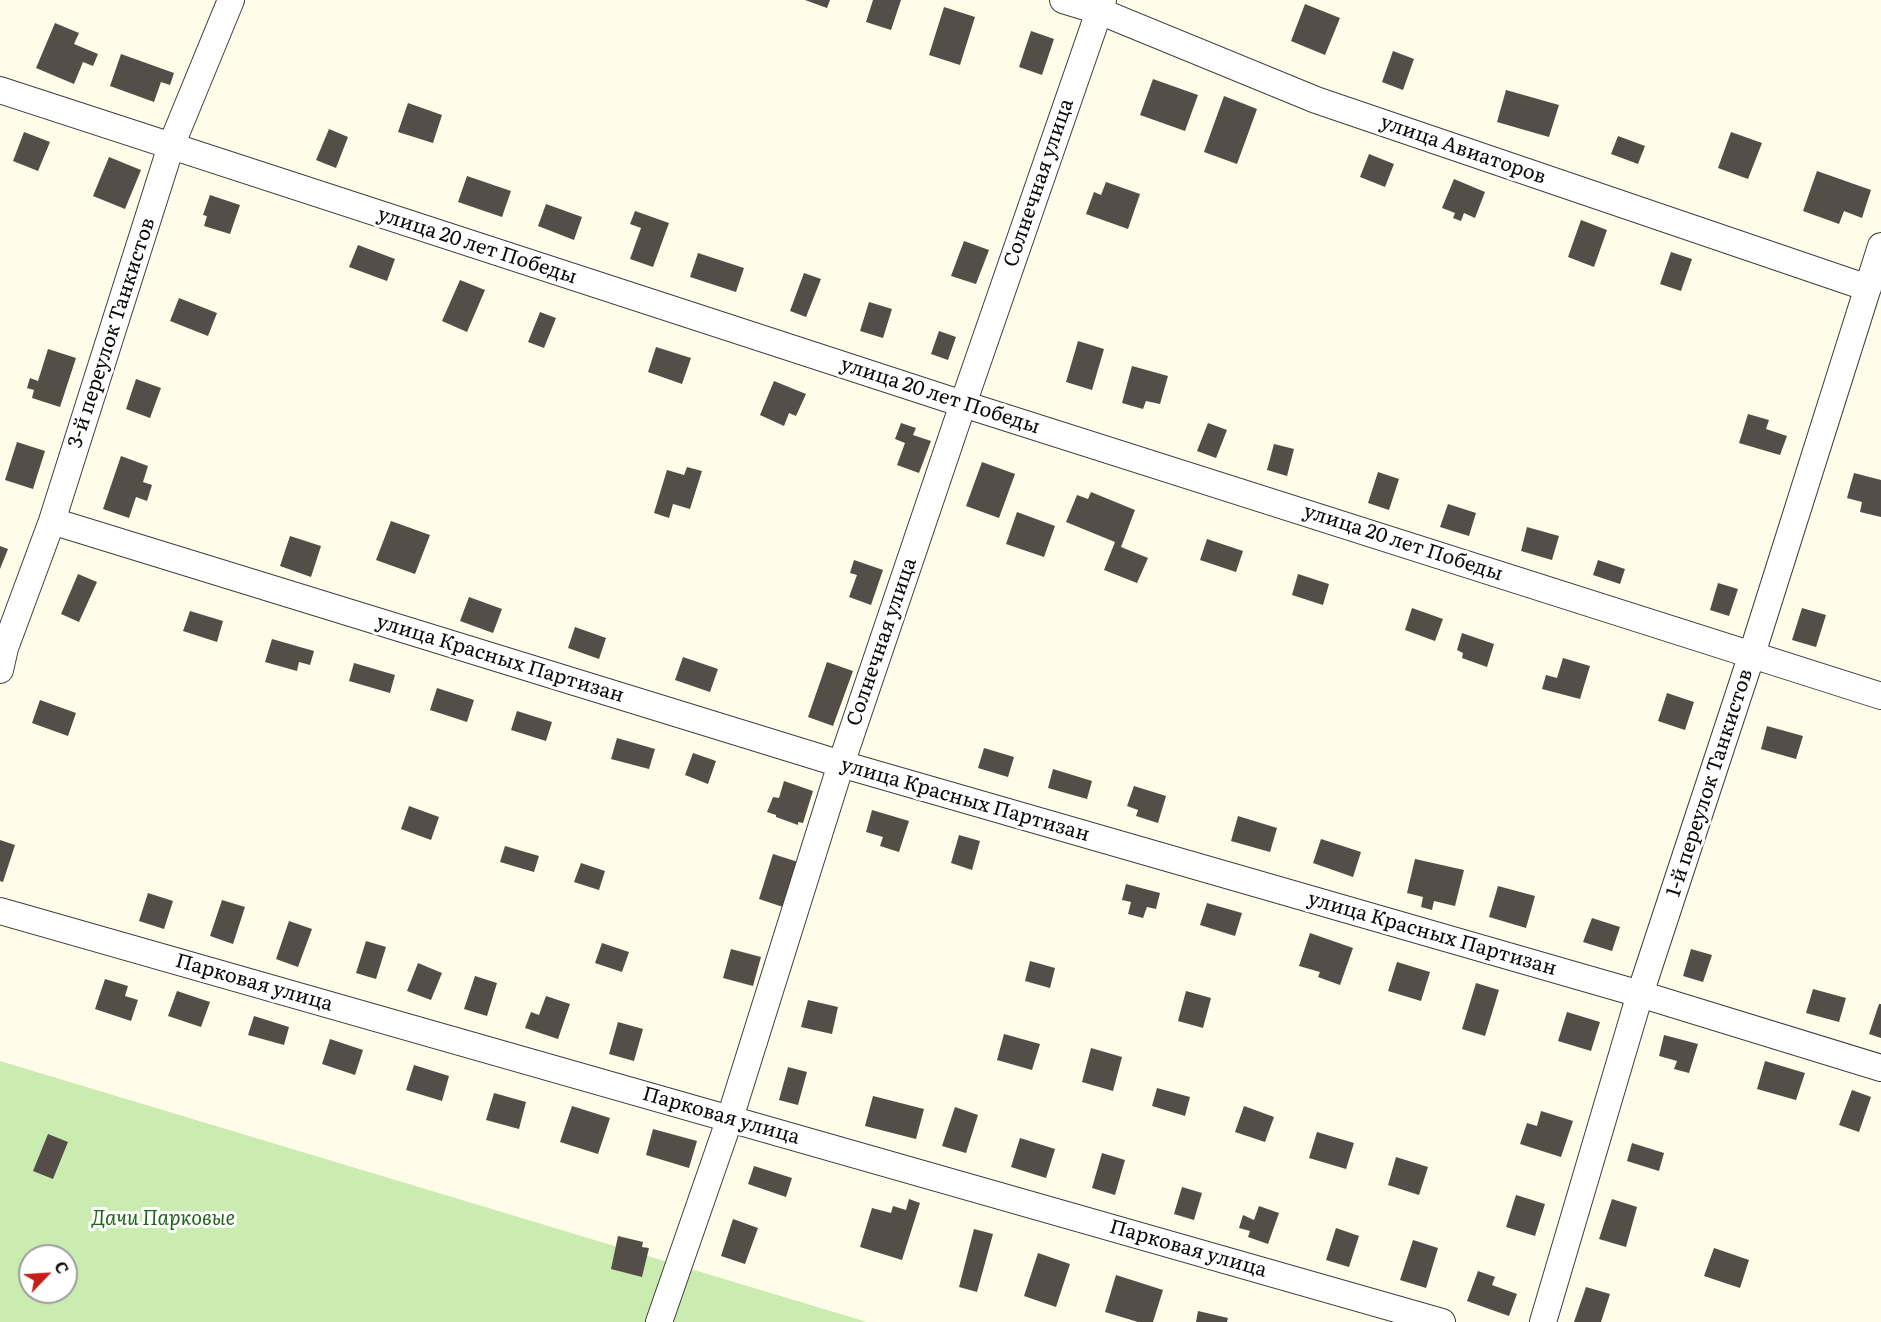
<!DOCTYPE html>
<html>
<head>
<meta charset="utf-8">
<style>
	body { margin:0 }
	#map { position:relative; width:1881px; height:1322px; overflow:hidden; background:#fffde9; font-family:Literata,serif }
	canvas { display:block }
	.north { position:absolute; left:18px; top:1244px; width:60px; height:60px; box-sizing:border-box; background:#fff; border:2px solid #9d9d9d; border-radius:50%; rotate:65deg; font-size:16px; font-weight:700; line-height:24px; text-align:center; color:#0b0b0b }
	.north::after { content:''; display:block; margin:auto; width:21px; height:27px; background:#c61f19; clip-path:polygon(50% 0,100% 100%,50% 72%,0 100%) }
</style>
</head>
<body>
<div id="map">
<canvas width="1881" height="1322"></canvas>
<div class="north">С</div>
</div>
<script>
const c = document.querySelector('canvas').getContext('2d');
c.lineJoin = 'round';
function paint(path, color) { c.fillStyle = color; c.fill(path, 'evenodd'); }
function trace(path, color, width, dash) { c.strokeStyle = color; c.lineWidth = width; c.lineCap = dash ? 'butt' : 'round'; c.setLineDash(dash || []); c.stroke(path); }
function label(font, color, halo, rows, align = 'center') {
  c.font = font + ' Literata,serif'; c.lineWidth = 6; c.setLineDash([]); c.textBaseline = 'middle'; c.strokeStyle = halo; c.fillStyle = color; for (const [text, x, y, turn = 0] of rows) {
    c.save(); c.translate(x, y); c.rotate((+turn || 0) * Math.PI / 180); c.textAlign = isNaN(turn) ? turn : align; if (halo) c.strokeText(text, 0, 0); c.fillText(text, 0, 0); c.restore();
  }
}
const green = new Path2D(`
	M 0,1061 L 867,1322 L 0,1322 ZM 30,1256 L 66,1256 L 66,1292 L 30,1292 Z`);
const building = new Path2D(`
	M 805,0 L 830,0 L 827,8 Z
	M 873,0 L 901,0 L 891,30 L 866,22 Z
	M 1305,4 L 1340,18 L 1325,55 L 1291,41 Z
	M 944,7 L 975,17 L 960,65 L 929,55 Z
	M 55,23 L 79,33 L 74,44 L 98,54 L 93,66 L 83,62 L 74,84 L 36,68 Z
	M 1031,31 L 1054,39 L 1042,75 L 1019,67 Z
	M 1393,51 L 1414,59 L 1403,90 L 1382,82 Z
	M 121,54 L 174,73 L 170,85 L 161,82 L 154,102 L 110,86 Z
	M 1153,79 L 1198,95 L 1185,131 L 1140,115 Z
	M 1506,90 L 1559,105 L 1549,137 L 1497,122 Z
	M 1224,96 L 1257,109 L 1237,164 L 1204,152 Z
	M 408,103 L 442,115 L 433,143 L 398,132 Z
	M 329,129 L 348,137 L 336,168 L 316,160 Z
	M 24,132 L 50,142 L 38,171 L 13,161 Z
	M 1731,132 L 1762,143 L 1748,179 L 1718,168 Z
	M 1618,136 L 1645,146 L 1638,164 L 1611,154 Z
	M 1369,154 L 1394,164 L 1385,187 L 1360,177 Z
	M 109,157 L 141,170 L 125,209 L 93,196 Z
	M 1817,171 L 1871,190 L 1862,218 L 1844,211 L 1839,224 L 1803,211 Z
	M 467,176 L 511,191 L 502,217 L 458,202 Z
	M 1454,179 L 1485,192 L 1475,218 L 1464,213 L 1461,221 L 1453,218 L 1455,213 L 1442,208 Z
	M 1106,182 L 1140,194 L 1128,229 L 1086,214 L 1094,192 L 1101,195 Z
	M 210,195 L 240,205 L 230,234 L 204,226 L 207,216 L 203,215 Z
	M 546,204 L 582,217 L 574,240 L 538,226 Z
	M 635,211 L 669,223 L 653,267 L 630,259 L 641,228 L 630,224 Z
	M 1581,220 L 1607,230 L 1594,267 L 1568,257 Z
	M 964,241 L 989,250 L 976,284 L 951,276 Z
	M 358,245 L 395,259 L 387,281 L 349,267 Z
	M 1671,252 L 1692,259 L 1681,291 L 1660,284 Z
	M 698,253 L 744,268 L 736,292 L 690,277 Z
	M 804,273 L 821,279 L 806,317 L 790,311 Z
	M 460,280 L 485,290 L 467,332 L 442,321 Z
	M 179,298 L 217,313 L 208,336 L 170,321 Z
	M 869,302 L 892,309 L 883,338 L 860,331 Z
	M 540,312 L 556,318 L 544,348 L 528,342 Z
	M 939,331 L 956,337 L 948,360 L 931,354 Z
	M 1078,341 L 1104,349 L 1092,390 L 1066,382 Z
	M 656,347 L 691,358 L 682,384 L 648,372 Z
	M 48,349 L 76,358 L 60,407 L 32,398 L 34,390 L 27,388 L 30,378 L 38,381 Z
	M 1132,366 L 1168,376 L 1160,404 L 1146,401 L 1143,409 L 1122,403 Z
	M 136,379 L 161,388 L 150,418 L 126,409 Z
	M 774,381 L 806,394 L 796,416 L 789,413 L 784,426 L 760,415 Z
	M 1748,414 L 1769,420 L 1766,429 L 1787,436 L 1780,455 L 1739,443 Z
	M 901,423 L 916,428 L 913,435 L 931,441 L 919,473 L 897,465 L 905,443 L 895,439 Z
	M 1208,423 L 1227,430 L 1216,458 L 1197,451 Z
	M 17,442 L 45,451 L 33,489 L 5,480 Z
	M 1274,444 L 1294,449 L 1287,476 L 1267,470 Z
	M 121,456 L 148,466 L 143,482 L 152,485 L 147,501 L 136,497 L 129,518 L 103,509 Z
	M 982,462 L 1015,474 L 999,518 L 966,506 Z
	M 687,467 L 702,471 L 690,509 L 673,504 L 669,518 L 654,513 L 667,470 L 684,475 Z
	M 1378,472 L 1399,479 L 1389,510 L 1368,503 Z
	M 1854,473 L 1881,480 L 1881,517 L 1860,512 L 1862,502 L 1847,498 Z
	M 1091,492 L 1135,510 L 1121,547 L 1148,558 L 1137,583 L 1104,570 L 1115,542 L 1066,522 L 1077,495 L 1088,499 Z
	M 1448,504 L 1476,513 L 1469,536 L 1440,527 Z
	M 1017,512 L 1055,526 L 1044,557 L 1006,544 Z
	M 391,521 L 430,535 L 415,574 L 376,560 Z
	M 1527,527 L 1559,536 L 1552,560 L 1521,551 Z
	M 290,536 L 321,546 L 311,577 L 280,566 Z
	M 1207,539 L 1243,551 L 1236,572 L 1200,560 Z
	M 0,546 L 8,549 L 0,569 Z
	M 854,560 L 883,570 L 871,605 L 849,597 L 857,575 L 850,573 Z
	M 1598,560 L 1625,569 L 1620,584 L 1593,575 Z
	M 78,574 L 97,582 L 79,622 L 61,614 Z
	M 1298,574 L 1329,584 L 1323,605 L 1292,595 Z
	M 1718,583 L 1738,589 L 1729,616 L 1710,610 Z
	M 469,597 L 502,609 L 493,633 L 460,621 Z
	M 1412,608 L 1443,619 L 1435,641 L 1405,630 Z
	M 1802,608 L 1826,615 L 1816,647 L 1792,640 Z
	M 190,611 L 223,621 L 217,642 L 183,631 Z
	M 575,627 L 606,638 L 599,659 L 568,648 Z
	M 1462,633 L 1494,644 L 1487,667 L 1462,658 L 1463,653 L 1457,650 Z
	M 272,639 L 314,651 L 310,665 L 299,662 L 297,671 L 265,662 Z
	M 683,657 L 718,669 L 710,692 L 675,680 Z
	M 1563,658 L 1590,666 L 1580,699 L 1542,689 L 1546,675 L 1557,678 Z
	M 827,662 L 853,671 L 833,726 L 808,717 Z
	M 354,663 L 395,675 L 390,693 L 349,681 Z
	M 437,688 L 474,700 L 467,722 L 430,710 Z
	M 1667,693 L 1694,702 L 1685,730 L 1658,721 Z
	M 40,700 L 76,713 L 68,736 L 32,723 Z
	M 517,711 L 552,722 L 546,741 L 511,730 Z
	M 1767,726 L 1803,736 L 1796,759 L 1761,749 Z
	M 617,738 L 655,749 L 649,769 L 611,759 Z
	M 984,748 L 1014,757 L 1008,777 L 978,768 Z
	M 693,753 L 716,761 L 708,784 L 685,775 Z
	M 1053,769 L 1092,781 L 1087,799 L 1048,788 Z
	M 784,781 L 813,791 L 803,823 L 798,822 L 798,825 L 776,817 L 776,815 L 767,812 L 773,797 L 779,798 Z
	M 1134,786 L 1166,796 L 1158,823 L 1136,816 L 1138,810 L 1127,806 Z
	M 409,806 L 439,817 L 431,840 L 401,829 Z
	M 872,810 L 909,821 L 899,852 L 880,846 L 883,837 L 866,832 Z
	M 1238,816 L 1277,828 L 1270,852 L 1231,841 Z
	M 959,835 L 980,841 L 972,870 L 951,863 Z
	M 1321,839 L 1361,852 L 1353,877 L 1313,863 Z
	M 0,840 L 15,845 L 3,882 L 0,881 Z
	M 505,846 L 539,856 L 534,872 L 500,862 Z
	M 773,854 L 798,862 L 783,907 L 759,899 Z
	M 1415,859 L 1464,870 L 1455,906 L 1434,901 L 1432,910 L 1421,907 L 1423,897 L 1407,893 Z
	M 581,863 L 605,871 L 599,890 L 574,882 Z
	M 1126,884 L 1160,893 L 1156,909 L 1147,907 L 1143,918 L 1128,914 L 1131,902 L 1122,900 Z
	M 1498,886 L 1535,896 L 1526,928 L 1489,917 Z
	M 148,893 L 173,901 L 164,929 L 139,921 Z
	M 222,900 L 245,907 L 233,944 L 210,936 Z
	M 1207,903 L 1242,913 L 1235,936 L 1200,925 Z
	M 1592,918 L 1620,927 L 1612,951 L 1583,942 Z
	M 289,921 L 312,929 L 298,967 L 276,959 Z
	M 1310,933 L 1353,948 L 1340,985 L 1318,977 L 1320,972 L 1299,966 Z
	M 366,941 L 386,947 L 376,979 L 356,973 Z
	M 602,943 L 629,952 L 622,972 L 595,963 Z
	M 731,949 L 761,957 L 753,986 L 723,978 Z
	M 1691,949 L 1712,955 L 1703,982 L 1683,976 Z
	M 1030,961 L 1055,968 L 1050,988 L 1025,981 Z
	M 1397,962 L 1430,972 L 1421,1001 L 1388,991 Z
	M 418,963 L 442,973 L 431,1000 L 407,991 Z
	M 475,976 L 497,983 L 487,1016 L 464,1009 Z
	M 105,979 L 128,986 L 125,996 L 138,1000 L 131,1021 L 95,1009 Z
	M 1476,983 L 1499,990 L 1485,1036 L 1462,1029 Z
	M 1813,989 L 1846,998 L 1839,1022 L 1806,1013 Z
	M 177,991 L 210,1002 L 201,1027 L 168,1016 Z
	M 1186,991 L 1211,998 L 1203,1028 L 1178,1021 Z
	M 546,996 L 570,1004 L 558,1039 L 525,1028 L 531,1012 L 539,1015 Z
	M 808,1000 L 838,1007 L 832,1034 L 801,1027 Z
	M 1879,1004 L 1881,1004 L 1881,1038 L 1869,1034 Z
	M 1567,1012 L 1600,1022 L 1591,1051 L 1558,1041 Z
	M 254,1016 L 289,1027 L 284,1045 L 248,1035 Z
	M 618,1022 L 643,1029 L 634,1061 L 609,1054 Z
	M 1004,1034 L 1040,1044 L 1032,1070 L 997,1060 Z
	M 1664,1035 L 1698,1044 L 1689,1073 L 1674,1069 L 1677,1061 L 1659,1056 Z
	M 330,1039 L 363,1050 L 355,1075 L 322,1064 Z
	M 1091,1048 L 1122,1057 L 1113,1091 L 1082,1082 Z
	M 1765,1061 L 1805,1073 L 1796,1100 L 1757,1089 Z
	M 414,1065 L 449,1076 L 442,1101 L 406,1090 Z
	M 788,1067 L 807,1072 L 798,1105 L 779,1100 Z
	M 1157,1088 L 1190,1097 L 1185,1116 L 1152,1106 Z
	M 1852,1090 L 1871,1097 L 1859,1132 L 1839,1125 Z
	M 494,1093 L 526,1102 L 519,1129 L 486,1120 Z
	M 873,1096 L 924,1109 L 916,1139 L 865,1126 Z
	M 572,1106 L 610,1118 L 598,1154 L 560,1142 Z
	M 1244,1106 L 1274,1117 L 1265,1142 L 1235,1132 Z
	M 955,1107 L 978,1115 L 966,1153 L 942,1146 Z
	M 1541,1111 L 1573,1121 L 1561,1157 L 1520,1144 L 1527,1123 L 1537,1126 Z
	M 653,1129 L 697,1141 L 689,1168 L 646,1155 Z
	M 1317,1132 L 1354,1143 L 1346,1169 L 1309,1158 Z
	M 48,1134 L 68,1142 L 53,1179 L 33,1171 Z
	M 1020,1138 L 1055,1149 L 1046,1178 L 1011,1167 Z
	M 1632,1143 L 1664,1153 L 1659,1171 L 1627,1161 Z
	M 1102,1153 L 1125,1160 L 1115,1195 L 1092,1188 Z
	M 1396,1157 L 1428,1167 L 1419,1195 L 1388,1185 Z
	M 754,1166 L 792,1178 L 786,1197 L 748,1184 Z
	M 1182,1187 L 1202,1193 L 1194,1220 L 1174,1214 Z
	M 1516,1195 L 1545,1204 L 1535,1236 L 1506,1227 Z
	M 909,1199 L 920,1203 L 902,1260 L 860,1247 L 872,1208 L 891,1213 L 893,1206 L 906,1210 Z
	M 1612,1199 L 1637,1207 L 1626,1247 L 1599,1239 Z
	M 1259,1206 L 1279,1213 L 1268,1244 L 1248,1237 L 1250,1231 L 1239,1228 L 1243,1215 L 1254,1220 Z
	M 733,1219 L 758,1228 L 745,1264 L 721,1256 Z
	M 1336,1228 L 1359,1236 L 1349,1267 L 1326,1260 Z
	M 974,1229 L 993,1234 L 977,1292 L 959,1287 Z
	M 618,1236 L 643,1242 L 642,1247 L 649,1248 L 642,1277 L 611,1269 Z
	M 1413,1240 L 1438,1248 L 1426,1288 L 1400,1280 Z
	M 1714,1248 L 1749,1260 L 1740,1288 L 1704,1276 Z
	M 1038,1253 L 1070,1264 L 1056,1307 L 1024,1296 Z
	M 1478,1271 L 1495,1277 L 1492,1285 L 1517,1294 L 1509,1316 L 1467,1301 Z
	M 1116,1275 L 1163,1290 L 1153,1322 L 1138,1322 L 1105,1312 Z
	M 1586,1287 L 1610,1294 L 1601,1322 L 1574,1322 Z
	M 1198,1311 L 1228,1318 L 1227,1322 L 1196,1322 Z`);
const street = new Path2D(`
	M 1063,0 L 1099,11 L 1316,100 L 1868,288
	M 0,90 L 963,404 L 1881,696
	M 52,521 L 841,764 L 1640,994 L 1881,1068
	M 0,670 L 5,648 L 52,521 L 171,146 L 231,0
	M 0,911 L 1442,1322
	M 659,1322 L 730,1118 L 841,764 L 963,404 L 1103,0
	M 1543,1322 L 1640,994 L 1752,654 L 1881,246`);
const streetNames = [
	["улица Авиаторов",1463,150,19],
	["Солнечная улица",1039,183,-71],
	["улица 20 лет Победы",477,246,18],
	["3-й переулок Танкистов",112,333,-72],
	["улица 20 лет Победы",940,396,18],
	["улица 20 лет Победы",1403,543,18],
	["Солнечная улица",882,642,-71],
	["улица Красных Партизан",500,659,17],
	["1-й переулок Танкистов",1710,783,-72],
	["улица Красных Партизан",965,800,16],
	["улица Красных Партизан",1432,934,16],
	["Парковая улица",254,983,16],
	["Парковая улица",721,1116,16],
	["Парковая улица",1188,1249,16]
];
const parkNames = [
	["Дачи Парковые",163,1219]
];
paint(green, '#caecb0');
paint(building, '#554d47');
trace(street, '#3e3e3e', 28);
trace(street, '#fff', 26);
label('20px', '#0b0b0b', '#fff', streetNames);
label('italic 20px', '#216717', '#fff', parkNames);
</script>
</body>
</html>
